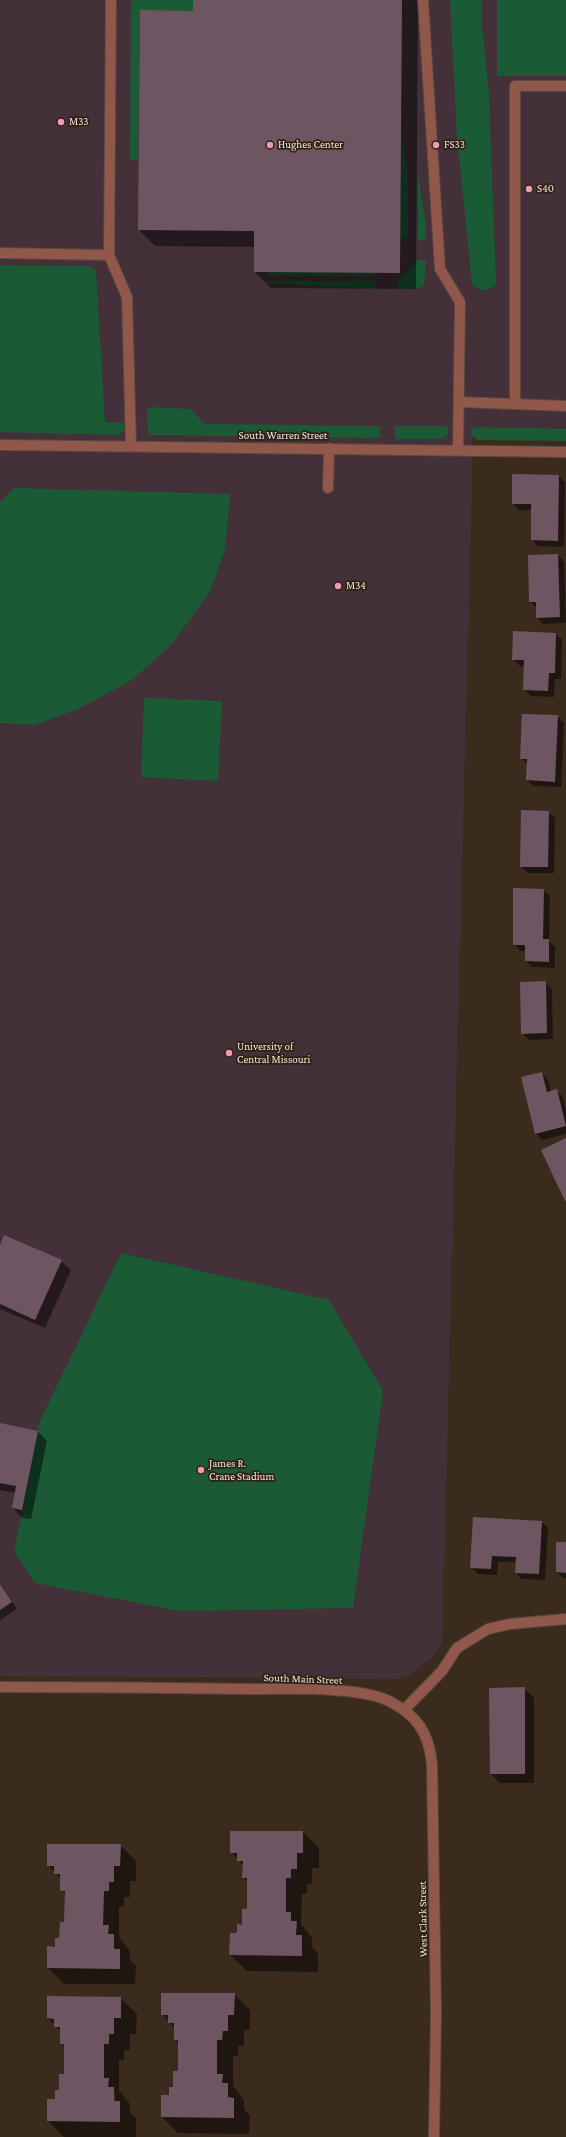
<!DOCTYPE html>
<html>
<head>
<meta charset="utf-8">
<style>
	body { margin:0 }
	canvas { display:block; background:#3b2b1d }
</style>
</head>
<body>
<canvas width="566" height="2137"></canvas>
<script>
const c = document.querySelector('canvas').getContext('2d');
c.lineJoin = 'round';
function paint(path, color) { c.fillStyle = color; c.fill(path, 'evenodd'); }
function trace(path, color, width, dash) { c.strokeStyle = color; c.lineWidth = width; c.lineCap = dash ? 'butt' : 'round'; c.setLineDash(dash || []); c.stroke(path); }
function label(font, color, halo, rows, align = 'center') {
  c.font = font + ' "Crimson Pro",serif'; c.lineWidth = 3.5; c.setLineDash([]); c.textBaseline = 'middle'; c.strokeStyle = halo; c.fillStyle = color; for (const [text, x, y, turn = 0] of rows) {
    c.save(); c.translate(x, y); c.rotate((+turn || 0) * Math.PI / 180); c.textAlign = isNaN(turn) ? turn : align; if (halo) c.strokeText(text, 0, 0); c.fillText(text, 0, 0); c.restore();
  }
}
const education = new Path2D(`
	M 0,0 L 566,0 L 566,437 L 473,437 L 442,1644 L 431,1658 L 409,1675 L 397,1679 L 0,1676 Z`);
const green = new Path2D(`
	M 131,0 L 193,0 L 193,11 L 140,11 L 138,160 L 130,159 Z
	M 450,0 L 482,0 L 482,26 L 489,94 L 496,284 C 488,292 479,292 472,283 L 457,138 Z
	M 497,0 L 566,0 L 566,76 L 497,76 Z
	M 401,131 L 408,173 L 408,239 L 400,239 Z
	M 418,175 L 426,223 L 426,240 L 418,240 Z
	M 417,260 L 426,260 L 424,285 L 418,289 L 397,289 L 397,281 Z
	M 0,265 L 88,266 L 96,270 L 105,422 L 125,423 L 125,429 L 119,435 L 0,432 Z
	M 267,272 L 374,273 L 374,276 L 267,276 Z
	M 266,281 L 375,281 L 375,289 L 267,283 Z
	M 150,407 L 191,409 L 205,424 L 380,426 L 380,438 L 152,435 L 148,433 L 147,410 Z
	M 395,426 L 445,426 L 448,428 L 448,434 L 442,439 L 395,439 Z
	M 476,427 L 566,429 L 566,441 L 477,440 L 471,434 L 472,429 Z
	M 14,488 L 230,494 L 225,549 L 210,592 L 171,645 L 132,680 L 78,709 L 35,725 L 0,723 L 0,502 Z
	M 144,698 L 222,701 L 218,781 L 141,777 Z
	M 121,1253 L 329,1300 L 383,1391 L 353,1608 L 179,1611 L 35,1583 L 14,1552 L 40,1421 Z`);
const shadow = new Path2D(`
	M 194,0 L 418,0 L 416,289 L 271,288 L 255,272 L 255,247 L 155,246 L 139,230 L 194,12 Z
	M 559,476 L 565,482 L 564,547 L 538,546 L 532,540 L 532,510 L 519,510 L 513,504 Z
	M 558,555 L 564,562 L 566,623 L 543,624 L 537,617 L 537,608 L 530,602 Z
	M 556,634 L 562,640 L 561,679 L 555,679 L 554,697 L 531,696 L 524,689 L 525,666 L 520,666 L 513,659 Z
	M 557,716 L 564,723 L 561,787 L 534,786 L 527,780 L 528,765 L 522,759 Z
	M 548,812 L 555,818 L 554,873 L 528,873 L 521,866 Z
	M 543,890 L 550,896 L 549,941 L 555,947 L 555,968 L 532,967 L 526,961 L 526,951 L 520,951 L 514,944 Z
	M 545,982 L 552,989 L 553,1039 L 529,1040 L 522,1033 Z
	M 542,1073 L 548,1080 L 551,1092 L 556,1091 L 563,1097 L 566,1111 L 566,1134 L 542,1140 L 536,1133 Z
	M 0,1247 L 61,1261 L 71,1270 L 45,1328 L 0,1309 Z
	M 0,1424 L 38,1432 L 47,1441 L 31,1519 L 22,1518 L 13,1508 L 16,1493 L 0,1490 Z
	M 542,1522 L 548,1528 L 545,1580 L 522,1579 L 516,1573 L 517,1562 L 498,1562 L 497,1575 L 478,1574 L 471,1567 Z
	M 566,1543 L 566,1578 L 563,1578 L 557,1572 Z
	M 0,1583 L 17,1609 L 0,1620 Z
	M 524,1688 L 534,1698 L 534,1783 L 500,1783 L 491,1774 Z
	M 303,1832 L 319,1848 L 319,1868 L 312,1868 L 312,1884 L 307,1884 L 307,1894 L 302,1894 L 301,1924 L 312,1938 L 312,1947 L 318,1953 L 318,1972 L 247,1971 L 230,1955 L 248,1910 L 248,1882 L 243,1877 L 244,1866 L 231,1852 Z
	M 120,1845 L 136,1861 L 136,1881 L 130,1881 L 130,1897 L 124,1897 L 124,1907 L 119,1907 L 119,1937 L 130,1951 L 130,1960 L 136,1966 L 135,1984 L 64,1984 L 48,1968 L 65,1922 L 66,1895 L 61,1890 L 61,1879 L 48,1865 Z
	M 234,1994 L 250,2010 L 250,2030 L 244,2030 L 244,2046 L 238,2046 L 238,2056 L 233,2056 L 233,2086 L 244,2100 L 244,2109 L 250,2115 L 249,2134 L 178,2133 L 162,2117 L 179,2072 L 179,2044 L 175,2039 L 175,2029 L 162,2014 Z
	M 120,1998 L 137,2014 L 136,2034 L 130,2034 L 130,2050 L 124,2050 L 124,2060 L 119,2060 L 119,2090 L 130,2104 L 130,2113 L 136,2118 L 136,2137 L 64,2137 L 48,2121 L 65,2075 L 65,2047 L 61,2043 L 61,2032 L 48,2018 ZM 113,2091 L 115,2093 L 115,2106 L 113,2106 Z`);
const building = new Path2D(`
	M 193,0 L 402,0 L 400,273 L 254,272 L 254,231 L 138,230 L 140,10 L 193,11 Z
	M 512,474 L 559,475 L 558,541 L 531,540 L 531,504 L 512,504 Z
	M 558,554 L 560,617 L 536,618 L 536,602 L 529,602 L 528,555 Z
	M 513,631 L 556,633 L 555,673 L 549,673 L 548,691 L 523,690 L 524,660 L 512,660 Z
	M 522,714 L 558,715 L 555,782 L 526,780 L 527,759 L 520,759 Z
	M 521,810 L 549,811 L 548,867 L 520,867 Z
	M 513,888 L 544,889 L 543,939 L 549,939 L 549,962 L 525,961 L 525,945 L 513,945 Z
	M 546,981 L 547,1033 L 521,1034 L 520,982 Z
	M 542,1072 L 547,1092 L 557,1089 L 566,1126 L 535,1134 L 521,1077 Z
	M 566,1138 L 566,1200 L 565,1201 L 541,1150 Z
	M 4,1235 L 62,1260 L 35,1320 L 0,1304 L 0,1245 Z
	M 0,1423 L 38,1431 L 22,1510 L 12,1508 L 16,1486 L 0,1483 Z
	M 473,1517 L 542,1521 L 539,1574 L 515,1573 L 516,1557 L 492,1556 L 491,1569 L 470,1568 Z
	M 556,1542 L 566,1542 L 566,1573 L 556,1572 Z
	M 0,1584 L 12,1602 L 0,1610 Z
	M 525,1687 L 525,1774 L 490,1774 L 489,1688 Z
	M 230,1831 L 303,1831 L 303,1853 L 297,1853 L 297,1869 L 291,1869 L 291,1878 L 286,1878 L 286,1912 L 291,1912 L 291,1921 L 297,1921 L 296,1935 L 302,1935 L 302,1956 L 229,1955 L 230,1933 L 237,1933 L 237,1924 L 242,1925 L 242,1909 L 247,1909 L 247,1878 L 242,1878 L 243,1861 L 237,1861 L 237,1853 L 230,1853 Z
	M 47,1844 L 121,1844 L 120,1866 L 114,1866 L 114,1882 L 109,1882 L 109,1891 L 104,1891 L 103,1925 L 109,1925 L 108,1934 L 114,1934 L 114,1949 L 120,1949 L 120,1969 L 47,1968 L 47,1946 L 55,1947 L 55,1938 L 59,1938 L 60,1922 L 64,1922 L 65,1891 L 60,1891 L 60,1874 L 54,1874 L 54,1866 L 47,1866 Z
	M 161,1993 L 235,1993 L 234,2015 L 228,2015 L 228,2031 L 223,2031 L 222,2040 L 217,2040 L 217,2074 L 223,2074 L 222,2083 L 228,2083 L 228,2097 L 234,2098 L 234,2118 L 161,2117 L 161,2095 L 169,2095 L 169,2087 L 173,2087 L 173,2071 L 178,2071 L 178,2040 L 174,2040 L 174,2023 L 168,2023 L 168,2015 L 161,2015 Z
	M 47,1996 L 121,1997 L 121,2018 L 114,2018 L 114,2034 L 109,2034 L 109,2044 L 104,2044 L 104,2078 L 109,2078 L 108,2087 L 114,2087 L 114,2101 L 120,2101 L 120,2122 L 47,2121 L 47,2099 L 55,2099 L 55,2090 L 59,2090 L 59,2074 L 64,2074 L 64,2044 L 60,2044 L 60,2027 L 54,2027 L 54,2019 L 47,2018 Z`);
const service = new Path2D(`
	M 423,0 L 440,269 L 460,302 L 458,450
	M 0,253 L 109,255 L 111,0
	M 109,255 L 127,297 L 131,446
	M 460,402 L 566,406
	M 515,404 L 515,86 L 566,86
	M 328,488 L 329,448`);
const minor = new Path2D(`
	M 0,1687 C 84,1687 167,1688 251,1689 C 286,1689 359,1686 389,1701 C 417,1715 429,1733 432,1764 L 436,2013 L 434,2137
	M 404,1710 L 442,1671 L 457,1648 L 488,1629 L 510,1624 L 566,1619`);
const tertiary = new Path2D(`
	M 0,445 L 566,452`);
const markers = [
	[61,122,4,"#f09ab6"],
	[270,145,4,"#f09ab6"],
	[436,145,4,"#f09ab6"],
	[529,189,4,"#f09ab6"],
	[338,586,4,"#f09ab6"],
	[229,1053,4,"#f09ab6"],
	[201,1470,4,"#f09ab6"]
];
const poiNames = [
	["M33",69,122],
	["Hughes Center",278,145],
	["FS33",444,145],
	["S40",537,189],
	["M34",346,586],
	["University of",237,1047],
	["Central Missouri",237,1060],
	["James R.",209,1464],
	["Crane Stadium",209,1477]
];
const streetNames = [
	["South Warren Street",283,436],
	["South Main Street",303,1679,2],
	["West Clark Street",423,1919,-91]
];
paint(education, '#433039');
paint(green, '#1a5a35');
paint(shadow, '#0007');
paint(building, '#6d5661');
trace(service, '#58493c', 12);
trace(minor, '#58493c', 12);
trace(tertiary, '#58493c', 12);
trace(service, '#91574b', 10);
trace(minor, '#91574b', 10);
trace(tertiary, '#91574b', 10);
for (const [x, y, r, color] of markers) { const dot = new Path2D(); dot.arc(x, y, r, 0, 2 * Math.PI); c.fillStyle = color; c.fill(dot); trace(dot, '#312113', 1.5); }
label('11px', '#f2e7de', '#312113', poiNames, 'left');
label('11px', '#f2e7de', '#312113', streetNames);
</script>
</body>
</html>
